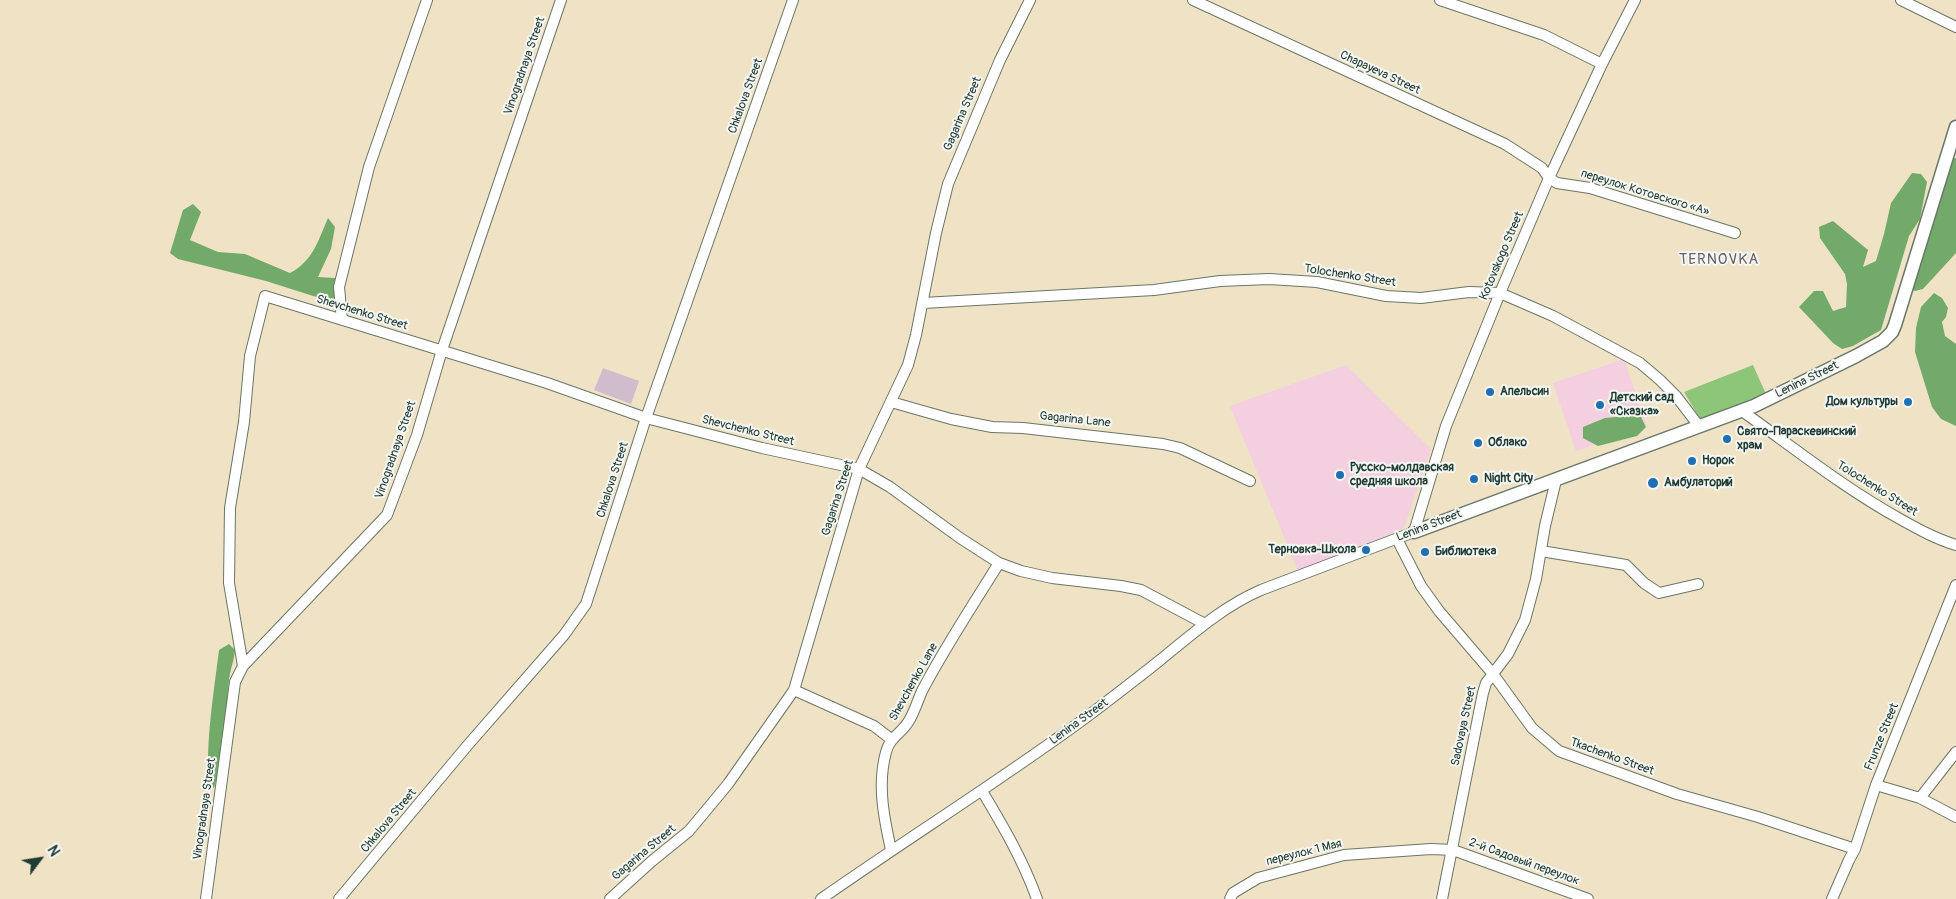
<!DOCTYPE html>
<html>
<head>
<meta charset="utf-8">
<style>
	body { margin:0 }
	#map { position:relative; width:1956px; height:899px; overflow:hidden; background:#f0e2c5; font-family:Pangolin,sans-serif }
	canvas { display:block }
	.north { position:absolute; left:15px; top:834px; width:50px; height:50px; -webkit-text-stroke:4px #f6f6f2; paint-order:stroke; rotate:59deg; font-size:14px; font-weight:700; line-height:20px; text-align:center; color:#1f3d34 }
	.north::after { content:''; display:block; margin:auto; width:18px; height:22px; background:#1f3d34; clip-path:polygon(50% 0,100% 100%,50% 72%,0 100%) }
</style>
</head>
<body>
<div id="map">
<canvas width="1956" height="899"></canvas>
<div class="north">N</div>
</div>
<script>
const c = document.querySelector('canvas').getContext('2d');
c.lineJoin = 'round';
function paint(path, color) { c.fillStyle = color; c.fill(path, 'evenodd'); }
function trace(path, color, width, dash) { c.strokeStyle = color; c.lineWidth = width; c.lineCap = dash ? 'butt' : 'round'; c.setLineDash(dash || []); c.stroke(path); }
function label(font, color, halo, rows, align = 'center') {
  c.font = font + ' Pangolin,sans-serif'; c.lineWidth = 4; c.setLineDash([]); c.textBaseline = 'middle'; c.strokeStyle = halo; c.fillStyle = color; for (const [text, x, y, turn = 0] of rows) {
    c.save(); c.translate(x, y); c.rotate((+turn || 0) * Math.PI / 180); c.textAlign = isNaN(turn) ? turn : align; if (halo) c.strokeText(text, 0, 0); c.fillText(text, 0, 0); c.restore();
  }
}
const built = new Path2D(`
	M 1624,359 L 1647,427 L 1576,451 L 1553,383 Z
	M 1346,365 L 1431,449 L 1404,528 L 1299,573 L 1230,406 Z`);
const industrial = new Path2D(`
	M 603,368 L 639,381 L 631,404 L 594,390 Z`);
const green = new Path2D(`
	M 1753,365 L 1766,394 L 1700,419 L 1684,392 Z`);
const forest = new Path2D(`
	M 1954,158 L 1956,158 L 1956,253 L 1923,289 L 1915,291 L 1910,289 L 1946,171 Z
	M 1912,173 L 1921,174 L 1927,182 L 1920,219 L 1909,236 L 1881,330 L 1853,346 L 1842,349 L 1833,343 L 1799,307 L 1814,291 L 1823,291 L 1833,311 L 1846,307 L 1847,284 L 1845,274 L 1820,238 L 1819,227 L 1833,221 L 1868,250 L 1863,267 L 1876,261 L 1884,234 L 1891,203 Z
	M 193,204 L 201,212 L 190,240 L 218,252 L 245,254 L 290,273 C 313,261 318,241 328,218 L 335,227 L 331,249 L 318,277 L 335,278 L 337,292 L 332,302 L 266,281 L 178,259 L 170,253 L 183,210 Z
	M 1934,293 L 1942,298 L 1948,308 L 1946,317 L 1942,322 L 1945,336 L 1956,344 L 1956,426 L 1941,419 L 1932,407 L 1915,352 L 1916,328 L 1921,307 Z
	M 1627,416 L 1641,417 L 1646,427 L 1637,436 L 1598,446 L 1583,438 L 1583,427 L 1605,418 Z
	M 229,644 L 235,650 C 234,661 230,670 229,680 C 225,716 225,754 214,788 L 209,786 C 205,745 214,691 219,650 Z`);
const minor = new Path2D(`
	M 1193,0 L 1505,144 L 1542,168 L 1549,178 L 1557,183 L 1590,188 L 1735,233
	M 1440,0 L 1544,35 L 1602,64
	M 1901,0 L 1956,27
	M 923,303 L 1154,290 L 1220,281 L 1269,279 L 1317,282 L 1386,296 L 1421,298 L 1469,292 L 1500,293 L 1553,316 L 1640,363 L 1660,380 L 1676,396 L 1699,426
	M 342,320 L 339,287 L 369,167 L 427,0
	M 891,402 L 951,419 L 992,427 L 1023,428 L 1163,444 L 1180,448 L 1250,481
	M 1742,411 C 1794,448 1844,488 1900,519 C 1918,529 1936,539 1956,545
	M 1397,539 L 1421,586 L 1439,611 L 1493,674 L 1532,728 L 1559,751 L 1677,794 L 1758,817 L 1855,849
	M 1541,551 L 1626,565 L 1644,583 L 1659,593 L 1698,584
	M 243,666 L 229,583 L 230,508 L 244,422 L 250,356 L 265,296 L 547,383 L 646,418 L 762,448 L 859,469 L 890,487 L 960,538 L 999,563 L 1021,571 L 1052,578 L 1121,586 L 1141,590 L 1205,624
	M 794,690 L 874,726 L 891,739
	M 1876,785 L 1920,798 L 1956,817
	M 982,791 C 1003,826 1023,860 1037,899
	M 1920,798 L 1956,752
	M 891,850 C 884,818 877,785 886,752 C 890,736 903,733 910,719 C 915,710 918,700 922,691 C 945,647 973,605 999,563
	M 206,899 L 235,682 L 243,666 L 387,515 L 417,435 L 442,350 L 561,0
	M 339,899 L 467,746 L 564,635 L 586,604 L 646,418 L 793,0
	M 610,899 L 652,861 L 689,831 L 728,784 L 794,690 L 859,469 L 908,365 L 916,335 L 936,233 L 948,184 L 1000,60 L 1030,0
	M 821,899 C 908,838 998,782 1084,719 C 1109,700 1134,681 1159,661 C 1191,635 1222,607 1261,590 L 1414,532 L 1446,426 L 1500,293 L 1549,178 L 1602,64 L 1635,0
	M 1230,899 L 1233,893 L 1258,878 L 1344,855 L 1431,849 L 1453,850 L 1588,899
	M 1442,899 L 1483,693 L 1486,683 L 1508,654 L 1525,620 L 1536,579 L 1545,526 L 1556,480
	M 1832,899 L 1849,860 L 1855,849 L 1876,785 L 1956,585`);
const tertiary = new Path2D(`
	M 1414,532 L 1754,406 L 1856,356 L 1883,341 L 1892,332 L 1895,325 L 1956,127`);
const markers = [
	[1490,392,5,"#1f6fb2"],
	[1908,402,5,"#1f6fb2"],
	[1600,405,5,"#1f6fb2"],
	[1727,439,5,"#1f6fb2"],
	[1478,443,5,"#1f6fb2"],
	[1692,461,5,"#1f6fb2"],
	[1340,475,5,"#1f6fb2"],
	[1474,479,5,"#1f6fb2"],
	[1653,483,6,"#1f6fb2"],
	[1366,550,5,"#1f6fb2"],
	[1425,552,5,"#1f6fb2"]
];
const streetNames = [
	["Vinogradnaya Street",525,66,-71],
	["Chapayeva Street",1380,73,25],
	["Chkalova Street",746,96,-70],
	["Gagarina Street",963,114,-67],
	["переулок Котовского «А»",1645,193,17],
	["Kotovskogo Street",1502,256,-67],
	["Tolochenko Street",1350,276,9],
	["Shevchenko Street",362,313,17],
	["Lenina Street",1807,380,-26],
	["Gagarina Lane",1075,420,6],
	["Shevchenko Street",748,431,14],
	["Vinogradnaya Street",396,450,-71],
	["Chkalova Street",613,480,-72],
	["Tolochenko Street",1877,489,32],
	["Gagarina Street",838,498,-72],
	["Lenina Street",1429,526,-21],
	["Shevchenko Lane",914,682,-61],
	["Lenina Street",1079,722,-36],
	["Sadovaya Street",1464,726,-78],
	["Frunze Street",1882,737,-68],
	["Tkachenko Street",1612,757,20],
	["Vinogradnaya Street",205,809,-82],
	["Chkalova Street",389,821,-50],
	["Gagarina Street",644,853,-40],
	["переулок 1 Мая",1304,853,-14],
	["2-й Садовый переулок",1524,862,20]
];
const poiNames = [
	["Апельсин",1500,392],
	["Детский сад",1610,398],
	["«Сказка»",1610,412],
	["Дом культуры",1898,402,"right"],
	["Свято-Параскевинский",1737,432],
	["храм",1737,446],
	["Облако",1488,443],
	["Норок",1702,461],
	["Русско-молдавская",1350,468],
	["средняя школа",1350,482],
	["Night City",1484,479],
	["Амбулаторий",1664,483],
	["Терновка-Школа",1356,550,"right"],
	["Библиотека",1435,552]
];
const quarterNames = [
	["TERNOVKA",1719,260]
];
paint(built, '#f3cfdf');
paint(industrial, '#cfbdce');
paint(green, '#8ec679');
paint(forest, '#72ab69');
trace(minor, '#687767', 12);
trace(tertiary, '#687767', 15);
trace(minor, '#fff', 10);
trace(tertiary, '#fff', 12);
for (const [x, y, r, color] of markers) { const dot = new Path2D(); dot.arc(x, y, r, 0, 2 * Math.PI); c.fillStyle = color; c.fill(dot); trace(dot, '#f6f6f2', 2); }
label('12px', '#1f3d34', '#f6f6f2', streetNames);
label('bold 12px', '#1f3d34', '#f6f6f2', poiNames, 'left');
c.letterSpacing = '1px';
label('15px', '#62626b', '#f6f6f2', quarterNames);
c.letterSpacing = '0px';
</script>
</body>
</html>
